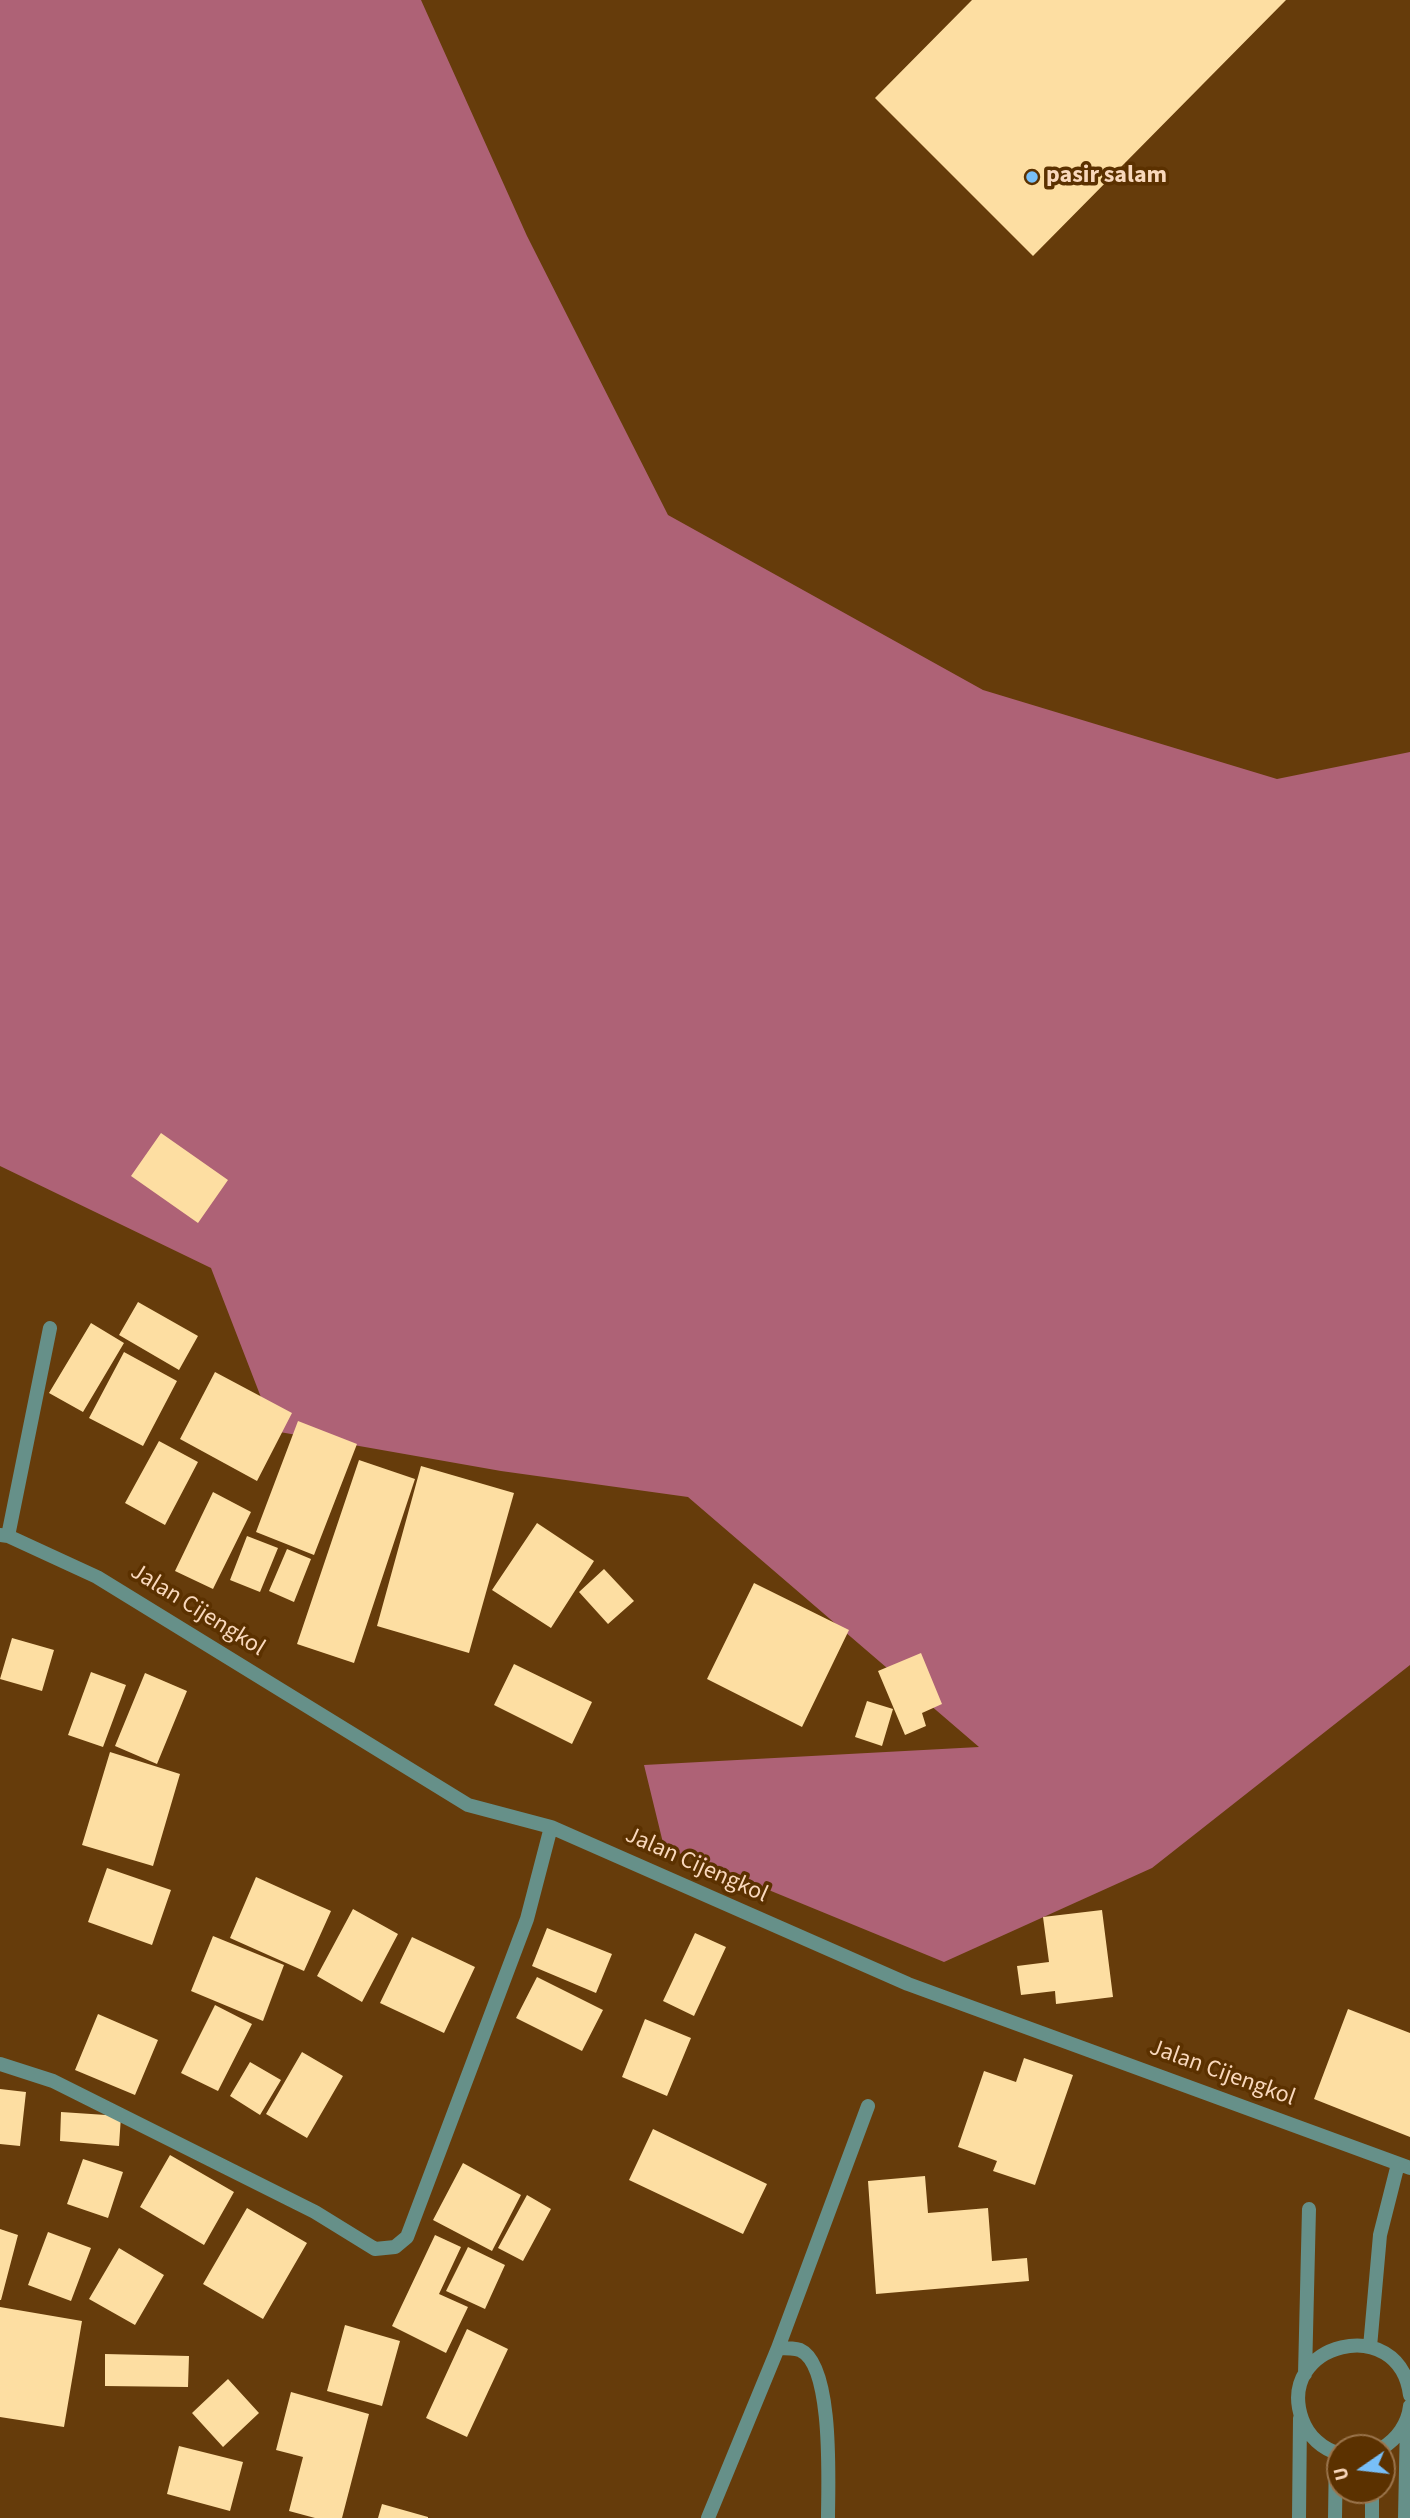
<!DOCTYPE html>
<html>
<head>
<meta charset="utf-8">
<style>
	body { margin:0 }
	#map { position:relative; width:1410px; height:2518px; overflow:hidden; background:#663c0b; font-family:"Source Sans 3",sans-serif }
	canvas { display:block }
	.north { position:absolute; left:1326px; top:2434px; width:70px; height:70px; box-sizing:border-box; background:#5b3100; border:2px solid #9a744b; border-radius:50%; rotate:256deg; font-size:19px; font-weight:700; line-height:28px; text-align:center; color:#f9d8bc }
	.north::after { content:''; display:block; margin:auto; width:24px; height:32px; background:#78bff7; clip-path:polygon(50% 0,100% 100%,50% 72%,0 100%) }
</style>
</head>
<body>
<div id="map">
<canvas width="1410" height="2518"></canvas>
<div class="north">U</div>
</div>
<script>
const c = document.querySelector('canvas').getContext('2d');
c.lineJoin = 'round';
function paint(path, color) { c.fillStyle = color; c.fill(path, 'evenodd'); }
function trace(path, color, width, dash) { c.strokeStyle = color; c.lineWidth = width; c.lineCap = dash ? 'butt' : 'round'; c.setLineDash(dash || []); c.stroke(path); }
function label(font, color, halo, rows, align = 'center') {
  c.font = font + ' "Source Sans 3",sans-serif'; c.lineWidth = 7; c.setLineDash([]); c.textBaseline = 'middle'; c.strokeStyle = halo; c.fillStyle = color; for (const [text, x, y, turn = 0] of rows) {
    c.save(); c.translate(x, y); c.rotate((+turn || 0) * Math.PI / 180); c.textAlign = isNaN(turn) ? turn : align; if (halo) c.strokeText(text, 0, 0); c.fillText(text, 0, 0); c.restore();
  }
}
const forest = new Path2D(`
	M 0,0 L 421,0 L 527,236 L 668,515 L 983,690 L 1277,779 L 1410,752 L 1410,1665 L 1152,1868 L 944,1962 L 664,1847 L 644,1765 L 979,1747 L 688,1497 L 501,1471 L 274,1431 L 211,1268 L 0,1166 Z`);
const building = new Path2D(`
	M 972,0 L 1286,0 L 1033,256 L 875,98 Z
	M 161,1133 L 228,1180 L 198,1223 L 131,1176 Z
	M 138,1302 L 198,1336 L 179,1370 L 119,1335 Z
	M 91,1323 L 124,1343 L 83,1412 L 49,1393 Z
	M 124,1352 L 177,1381 L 143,1446 L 89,1418 Z
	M 215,1372 L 292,1413 L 257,1481 L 180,1439 Z
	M 298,1421 L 357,1444 L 314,1555 L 256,1532 Z
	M 159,1441 L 198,1462 L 165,1525 L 125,1503 Z
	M 359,1460 L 415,1479 L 354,1663 L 297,1644 Z
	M 421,1466 L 514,1493 L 469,1653 L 377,1626 Z
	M 213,1492 L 251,1512 L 213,1589 L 175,1571 Z
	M 537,1523 L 594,1561 L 551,1628 L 492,1590 Z
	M 247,1536 L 278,1548 L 260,1592 L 230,1580 Z
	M 287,1549 L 311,1559 L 294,1602 L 269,1591 Z
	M 604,1569 L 634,1601 L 608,1624 L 579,1592 Z
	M 754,1583 L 849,1630 L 802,1727 L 707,1679 Z
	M 12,1638 L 54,1650 L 42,1691 L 0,1679 Z
	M 921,1653 L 942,1704 L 922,1713 L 926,1726 L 905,1735 L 878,1671 Z
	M 514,1664 L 592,1702 L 572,1744 L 494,1705 Z
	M 91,1672 L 126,1685 L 103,1747 L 68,1735 Z
	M 145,1673 L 187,1691 L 157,1764 L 115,1746 Z
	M 867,1701 L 893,1709 L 882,1746 L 855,1737 Z
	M 110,1752 L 180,1774 L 153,1866 L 82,1845 Z
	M 107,1868 L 171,1890 L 152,1945 L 88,1922 Z
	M 256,1877 L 331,1911 L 304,1971 L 230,1938 Z
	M 353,1909 L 398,1934 L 362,2002 L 317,1976 Z
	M 1102,1910 L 1113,1997 L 1056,2004 L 1055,1991 L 1021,1995 L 1017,1966 L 1049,1962 L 1043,1917 Z
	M 547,1928 L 612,1954 L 596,1993 L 532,1966 Z
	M 695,1933 L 726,1947 L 694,2016 L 663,2001 Z
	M 213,1936 L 284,1965 L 263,2021 L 191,1991 Z
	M 412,1937 L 475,1967 L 444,2033 L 380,2003 Z
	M 537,1977 L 603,2010 L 582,2051 L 516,2018 Z
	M 215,2005 L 252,2024 L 218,2091 L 181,2073 Z
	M 1348,2009 L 1410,2033 L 1410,2137 L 1314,2099 Z
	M 98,2014 L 158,2040 L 135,2095 L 75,2070 Z
	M 645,2019 L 691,2038 L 667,2096 L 622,2077 Z
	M 302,2052 L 343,2076 L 307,2138 L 266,2114 Z
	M 1024,2058 L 1073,2075 L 1035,2185 L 993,2171 L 997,2161 L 958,2147 L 984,2071 L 1016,2082 Z
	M 250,2062 L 281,2080 L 260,2115 L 230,2096 Z
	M 0,2089 L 26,2092 L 20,2146 L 0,2144 Z
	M 61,2112 L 121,2116 L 119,2146 L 60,2141 Z
	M 653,2129 L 767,2184 L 743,2234 L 629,2180 Z
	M 170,2155 L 234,2192 L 204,2245 L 140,2207 Z
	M 83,2159 L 123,2172 L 108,2218 L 67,2204 Z
	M 463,2163 L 521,2195 L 492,2251 L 433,2220 Z
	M 925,2176 L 928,2213 L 988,2208 L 992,2261 L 1027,2258 L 1029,2281 L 876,2294 L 868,2181 Z
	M 527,2195 L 551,2209 L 523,2261 L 498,2248 Z
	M 247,2208 L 307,2243 L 263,2319 L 203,2284 Z
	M 0,2229 L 18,2235 L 1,2300 L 0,2300 Z
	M 48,2232 L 91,2248 L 71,2301 L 28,2285 Z
	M 435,2235 L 461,2247 L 439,2294 L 468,2307 L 446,2353 L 392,2326 Z
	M 468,2247 L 505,2265 L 485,2309 L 446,2291 Z
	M 119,2248 L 164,2275 L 135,2325 L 89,2299 Z
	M 0,2307 L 82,2321 L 64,2427 L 0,2417 Z
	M 345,2325 L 400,2341 L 382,2406 L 327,2391 Z
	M 467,2329 L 508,2349 L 467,2437 L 426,2418 Z
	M 105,2354 L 189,2356 L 188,2387 L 105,2386 Z
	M 228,2379 L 259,2413 L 223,2447 L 192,2413 Z
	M 291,2392 L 369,2414 L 342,2518 L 315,2518 L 289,2511 L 303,2457 L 276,2450 Z
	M 179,2446 L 243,2462 L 230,2511 L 167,2494 Z
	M 382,2504 L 428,2517 L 428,2518 L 378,2518 Z`);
const minor = new Path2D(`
	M 0,1535 L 8,1536 L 97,1577 L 468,1805 L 551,1827 L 908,1984 L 1410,2168
	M 8,1536 L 50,1328
	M 0,2064 L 53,2081 L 315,2212 L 375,2249 L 395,2247 L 407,2237 L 527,1919 L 551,1827
	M 1370,2347 L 1380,2235 L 1398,2164
	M 1305,2374 L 1309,2209
	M 1382,2448 C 1397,2439 1408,2424 1410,2406
	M 1340,2454 C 1322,2449 1308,2436 1302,2419 C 1275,2343 1399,2312 1410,2395
	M 708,2518 L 778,2348
	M 828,2518 C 828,2485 834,2365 800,2350 C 794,2348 784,2348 778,2348 L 868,2106
	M 1299,2518 L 1300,2418
	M 1335,2518 L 1336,2453
	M 1372,2518 L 1372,2490
	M 1405,2518 L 1407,2421`);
const markers = [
	[1032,177,7,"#78bff7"]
];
const poiNames = [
	["pasir salam",1046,177]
];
const streetNames = [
	["Jalan Cijengkol",197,1611,32],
	["Jalan Cijengkol",696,1866,24],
	["Jalan Cijengkol",1222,2074,20]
];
paint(forest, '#ae6276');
paint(building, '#fddea2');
trace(minor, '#669089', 14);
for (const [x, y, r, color] of markers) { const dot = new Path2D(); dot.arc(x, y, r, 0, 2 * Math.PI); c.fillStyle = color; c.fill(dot); trace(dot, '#5b3100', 2.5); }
label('bold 24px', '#f9d8bc', '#5b3100', poiNames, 'left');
label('24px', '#f9d8bc', '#5b3100', streetNames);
</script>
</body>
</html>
